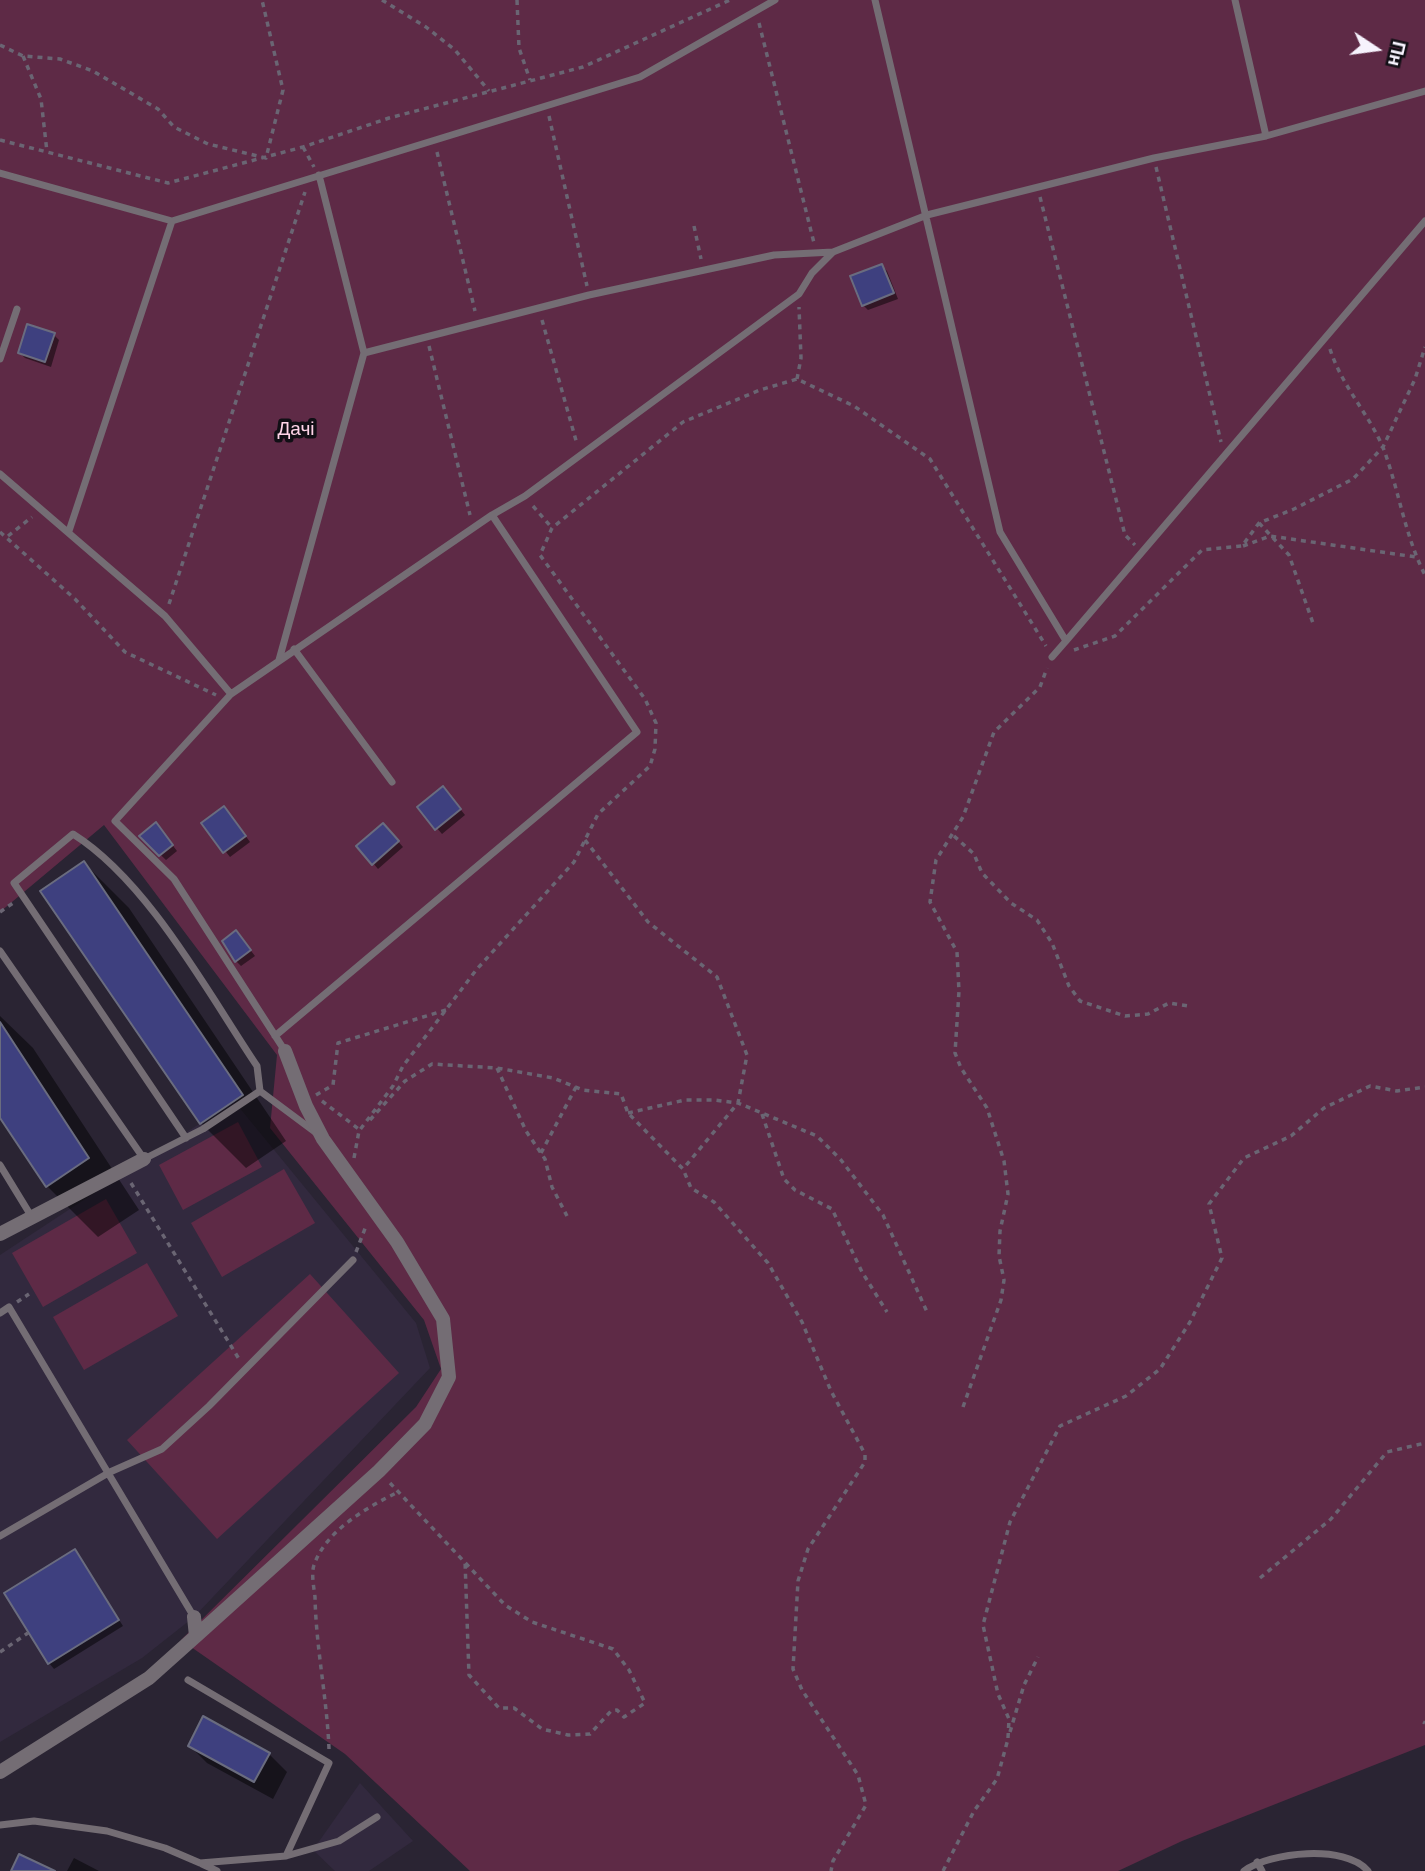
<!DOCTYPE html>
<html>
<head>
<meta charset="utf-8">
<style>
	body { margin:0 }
	#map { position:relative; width:1425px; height:1871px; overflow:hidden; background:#2a2433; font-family:"DM Sans",sans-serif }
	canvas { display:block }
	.north { position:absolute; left:1341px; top:14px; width:70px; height:70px; -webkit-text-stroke:5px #110f15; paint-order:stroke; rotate:103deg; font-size:19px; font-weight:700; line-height:28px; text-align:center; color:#f6f2fd }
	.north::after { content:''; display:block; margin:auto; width:24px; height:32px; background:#f6f2fd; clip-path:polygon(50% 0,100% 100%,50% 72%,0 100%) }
</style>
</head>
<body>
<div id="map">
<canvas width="1425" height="1871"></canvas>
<div class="north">Пн</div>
</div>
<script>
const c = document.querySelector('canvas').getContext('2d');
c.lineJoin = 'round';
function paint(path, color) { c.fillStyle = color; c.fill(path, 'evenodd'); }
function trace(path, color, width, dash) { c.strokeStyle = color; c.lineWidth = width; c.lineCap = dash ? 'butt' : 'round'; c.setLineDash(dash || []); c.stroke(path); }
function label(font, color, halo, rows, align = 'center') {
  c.font = font + ' "DM Sans",sans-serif'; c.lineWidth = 7; c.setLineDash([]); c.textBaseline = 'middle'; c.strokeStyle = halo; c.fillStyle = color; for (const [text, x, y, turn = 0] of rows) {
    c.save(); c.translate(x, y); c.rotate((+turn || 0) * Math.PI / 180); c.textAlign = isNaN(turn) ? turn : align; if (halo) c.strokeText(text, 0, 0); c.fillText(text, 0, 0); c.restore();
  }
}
const built = new Path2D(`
	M 234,1101 L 416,1323 L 430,1368 L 194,1617 L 142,1658 L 0,1742 L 0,1255 Z
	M 360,1783 L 413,1841 L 369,1871 L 335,1871 L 313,1850 Z`);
const green = new Path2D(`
	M 0,0 L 1425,0 L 1425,1745 L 1182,1841 L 1118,1871 L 470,1871 L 345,1754 L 181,1640 L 416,1407 L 441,1369 L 424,1320 L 270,1128 L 277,1055 L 104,825 L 0,912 Z
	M 238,1122 L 262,1167 L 183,1210 L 159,1165 Z
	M 284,1169 L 315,1223 L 222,1277 L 191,1223 Z
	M 106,1199 L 137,1253 L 43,1307 L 12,1253 Z
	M 147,1263 L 178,1316 L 84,1370 L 53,1317 Z
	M 310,1274 L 399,1373 L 217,1539 L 127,1440 Z`);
const shadow = new Path2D(`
	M 882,266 L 887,271 L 898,299 L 868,310 L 863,305 Z
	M 54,335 L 59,340 L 51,367 L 25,358 L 20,353 Z
	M 448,794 L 465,815 L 442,834 L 419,807 Z
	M 229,813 L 250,842 L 230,857 L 203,823 Z
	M 161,830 L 177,851 L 166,860 L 141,836 Z
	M 388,830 L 403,847 L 378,869 L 373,863 Z
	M 84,863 L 129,908 L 286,1141 L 246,1168 L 201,1123 Z
	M 241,938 L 255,956 L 241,966 L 236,961 Z
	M 0,1016 L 33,1048 L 139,1210 L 98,1237 L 47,1186 L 0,1115 Z
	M 75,1551 L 123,1626 L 54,1669 L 49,1663 Z
	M 190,1746 L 269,1754 L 287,1772 L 273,1799 L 207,1763 Z
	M 74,1858 L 99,1871 L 67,1871 Z`);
const building = new Path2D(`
	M 882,264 L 894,293 L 862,306 L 850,276 Z
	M 27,324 L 55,333 L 45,362 L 18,353 Z
	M 443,786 L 461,809 L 435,830 L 417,807 Z
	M 224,806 L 246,836 L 223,853 L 201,823 Z
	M 156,822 L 173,845 L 159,856 L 139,836 Z
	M 383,823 L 399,841 L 372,865 L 356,846 Z
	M 84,861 L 243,1095 L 200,1124 L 40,891 Z
	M 236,930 L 251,950 L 235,962 L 222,941 Z
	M 0,1022 L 89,1158 L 46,1187 L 0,1118 Z
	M 75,1549 L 119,1620 L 48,1664 L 4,1593 Z
	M 203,1716 L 270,1753 L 254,1782 L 188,1746 Z
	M 19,1854 L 55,1871 L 11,1871 Z`);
const path = new Path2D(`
	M 382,0 L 426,27 L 455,50 L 489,91
	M 517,0 L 519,48 L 530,80
	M 759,23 L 814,243
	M 0,45 L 23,56 L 60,59 L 93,71 L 158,109 L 174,127 L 208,144 L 266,158 L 283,90 L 262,0
	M 23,56 L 41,99 L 47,152
	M 549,116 L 587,286
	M 0,140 L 168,183 L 303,147 L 389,118 L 583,67 L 730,0
	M 303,147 L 314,167
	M 437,152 L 475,311
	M 1156,167 L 1221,442
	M 1040,197 L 1125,535 L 1135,545
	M 694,226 L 701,259
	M 542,320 L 577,444
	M 429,346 L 470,515
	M 1330,349 C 1342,387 1370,415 1384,450 C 1399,491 1405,536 1425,575
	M 797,379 L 801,358 L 799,307
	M 533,506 L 552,528
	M 1259,523 L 1289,555 L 1314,626
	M 0,532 L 75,599 L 125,652 L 216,695
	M 8,536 L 32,517
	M 1243,546 L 1270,536 L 1416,557
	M 169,604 L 305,192
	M 1074,650 L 1115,636 L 1202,550 L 1242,546 L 1259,523 L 1294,509 L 1353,479 L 1383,447 L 1415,379 L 1425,347
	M 954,836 L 974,854 L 982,873 L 1011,903 L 1037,920 L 1052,943 L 1069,986 L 1080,1001 L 1125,1016 L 1148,1014 L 1169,1003 L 1188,1006
	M 585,840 L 648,922 L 717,977 L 747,1055 L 738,1103 L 683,1169
	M 0,912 L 13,903
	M 497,1068 L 526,1131 L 545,1159 L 552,1187 L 567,1216
	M 316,1095 L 333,1085 L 338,1043 L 446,1010
	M 322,1101 L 360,1130
	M 628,1113 L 685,1100 L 714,1100 L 738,1103 L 817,1136 L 841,1160 L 883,1215 L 928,1314
	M 762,1114 L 784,1179 L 795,1190 L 832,1209 L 862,1272 L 887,1312
	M 370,1120 L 405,1081 L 432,1064 L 497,1068 L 553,1078 L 583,1090 L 621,1094 L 628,1113 L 683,1169 L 691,1188 L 714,1202 L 768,1263 L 802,1322 L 831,1391 L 865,1454 L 865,1462 L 808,1549 L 798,1581 L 793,1669 L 802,1690 L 858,1775 L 866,1805 L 833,1861 L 831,1871
	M 541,1153 L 576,1087
	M 354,1158 L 359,1131 L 393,1086 L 403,1066 L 477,969 L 574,862 L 598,814 L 650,766 L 655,749 L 656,723 L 645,699 L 540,555 L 552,528 L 683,422 L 760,390 L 797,379 L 854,406 L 930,459 L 1046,646
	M 131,1183 L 239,1359
	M 356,1252 L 366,1226
	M 17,1302 L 29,1294
	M 963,1407 L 1001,1300 L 1004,1280 L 999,1256 L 1000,1231 L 1008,1194 L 1004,1161 L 987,1108 L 961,1068 L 955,1053 L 959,991 L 957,952 L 930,902 L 936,860 L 963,817 L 994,732 L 1040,687 L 1047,668
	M 390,1483 L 505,1605 L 532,1622 L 613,1649 L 629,1670 L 645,1703 L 624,1717 L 617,1710 L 611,1711 L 590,1734 L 568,1735 L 542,1729 L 514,1708 L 499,1708 L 469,1675 L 465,1561
	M 1260,1578 L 1331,1519 L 1387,1452 L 1425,1443
	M 0,1652 L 28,1633
	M 1423,1722 L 1425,1723
	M 1010,1732 L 1024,1685 L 1038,1657
	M 1008,1738 L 1009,1719 L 998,1694 L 983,1625 L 1010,1522 L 1060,1426 L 1126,1396 L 1160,1369 L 1190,1322 L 1222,1258 L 1209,1204 L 1244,1158 L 1291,1136 L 1324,1108 L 1370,1086 L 1397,1091 L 1425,1087
	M 329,1749 C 327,1698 316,1648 315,1597 C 314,1588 311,1574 314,1565 C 326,1530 368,1507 398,1492
	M 943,1871 L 974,1811 L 997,1779 L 1008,1739`);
const lane = new Path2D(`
	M 875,0 L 1000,532 L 1066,641 L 1425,221
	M 1235,0 L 1266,136
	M 0,173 L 172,221 L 640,77 L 775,0
	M 364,353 L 589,295 L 774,255 L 833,252
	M 0,359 L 17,309
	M 0,474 L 165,616 L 231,694
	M 69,531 L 172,221
	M 294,649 L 392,782
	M 1052,657 L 1066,641
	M 279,660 L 364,353 L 319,175
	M 0,951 L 144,1159 L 203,1129 L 260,1091 L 315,1132
	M 275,1036 L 637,732 L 492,515
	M 285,1051 L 174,879 L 115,821 L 231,694 L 492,515 L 525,496 L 799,294 L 812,273 L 833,252 L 927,215 L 1154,158 L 1266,136 L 1425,91
	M 186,1138 L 14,883 L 73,834 C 148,881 208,993 257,1066 L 260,1091
	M 0,1165 L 33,1219
	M 0,1313 L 9,1307 L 194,1617
	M 0,1536 L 110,1472 L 162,1449 L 209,1406 L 353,1260
	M 0,1825 L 34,1821 L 107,1831 L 165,1848 L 200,1863 L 286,1856 L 329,1763 L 188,1680
	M 286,1856 L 339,1841 L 377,1817
	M 1257,1862 L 1262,1871
	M 202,1864 L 217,1871
	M 1244,1871 C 1270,1852 1345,1844 1368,1871`);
const street = new Path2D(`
	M 0,1234 L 144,1159
	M 196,1636 L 379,1471 L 425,1424 L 449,1377 L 443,1319 L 397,1242 L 323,1139 L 306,1106 L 285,1051
	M 0,1772 L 149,1678 L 196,1636 L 194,1617`);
const parkNames = [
	["Дачі",296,430]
];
paint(built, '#32293e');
paint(green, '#5e2a46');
paint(shadow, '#0007');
paint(building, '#3e407f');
trace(building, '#6a6c7f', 2);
trace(path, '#6a6573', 3.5, [5, 5]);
trace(lane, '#746d74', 7);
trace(street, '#746d74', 14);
label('19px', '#ffd4e8', '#110f15', parkNames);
</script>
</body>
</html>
